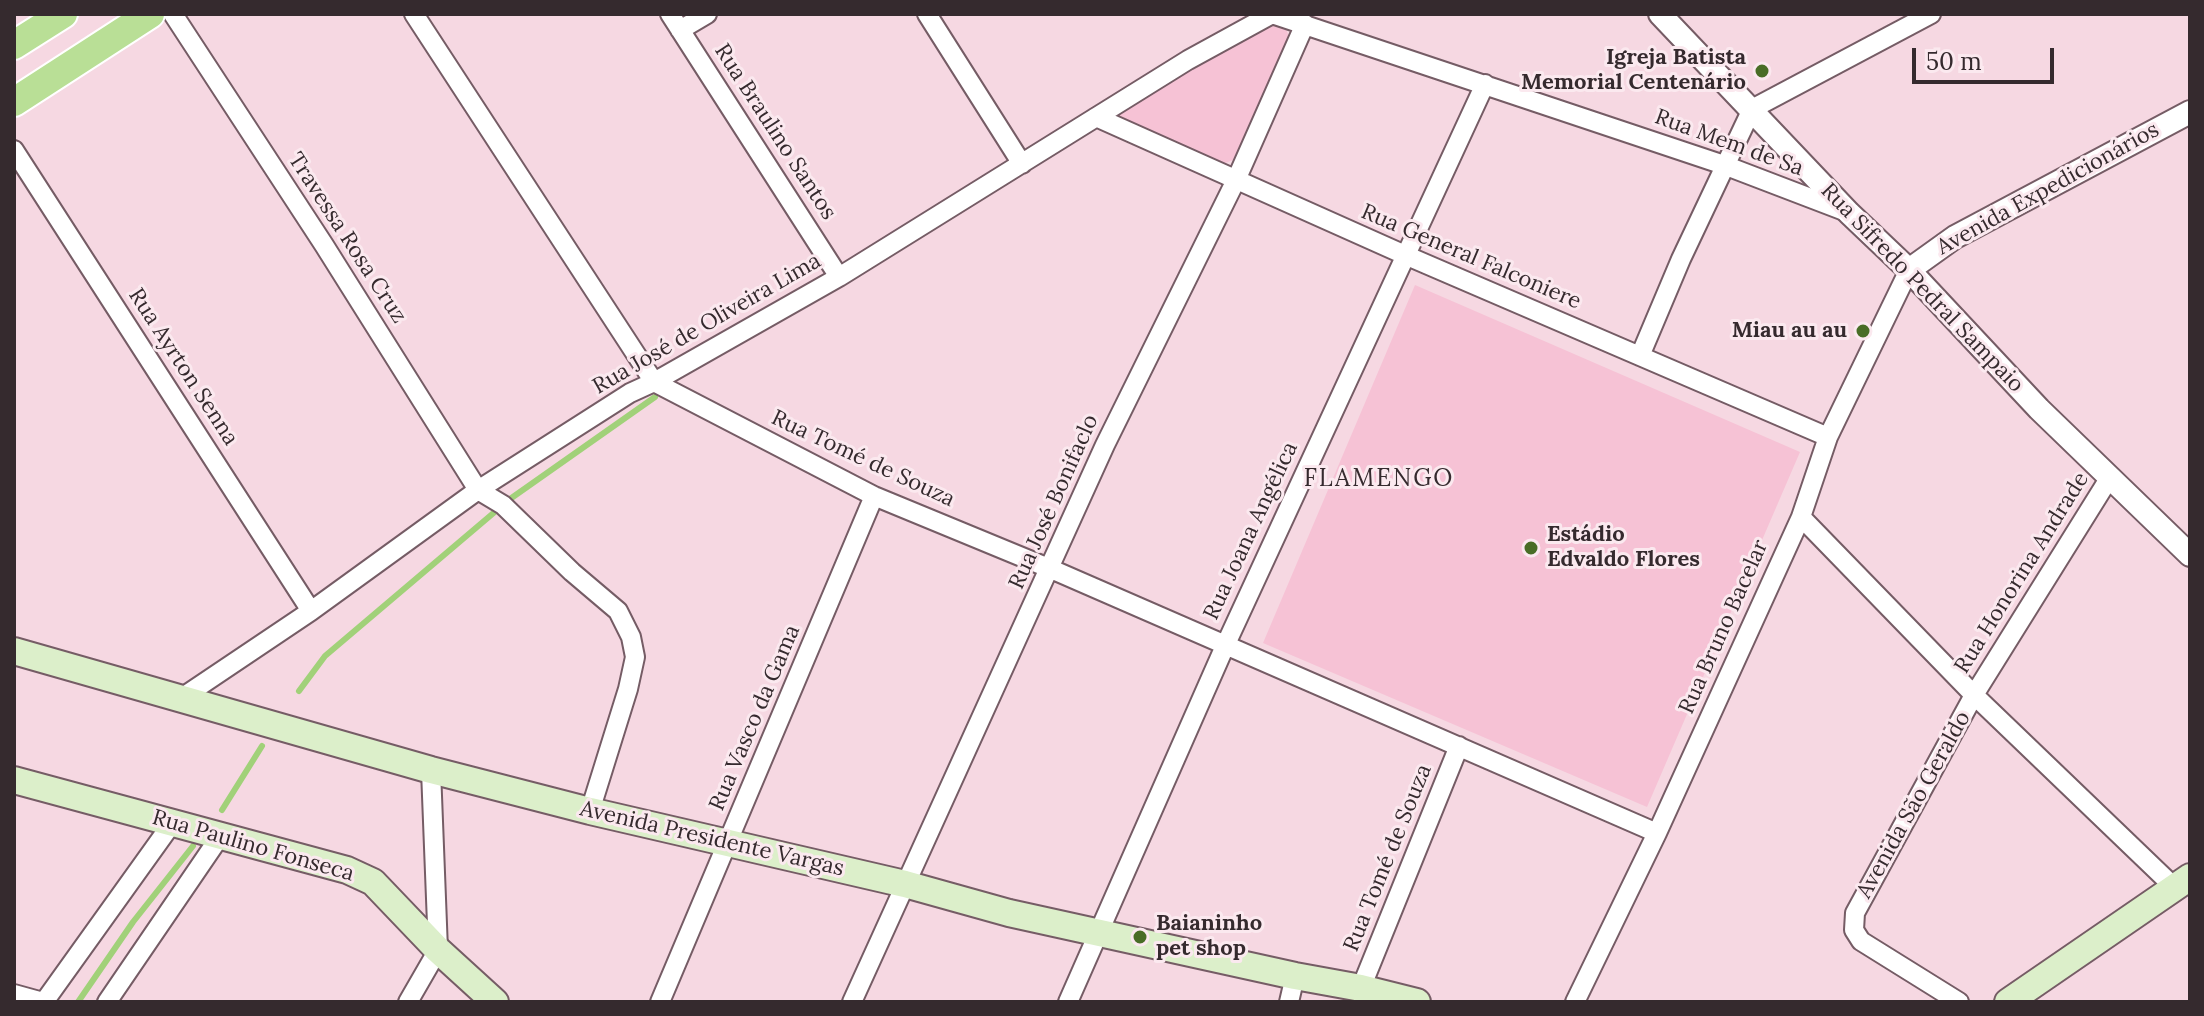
<!DOCTYPE html>
<html>
<head>
<meta charset="utf-8">
<style>
	body { margin:0 }
	#map { position:relative; width:2204px; height:1016px; overflow:hidden; background:#f6d8e2; font-family:Lora,serif }
	canvas { display:block }
	.frame { position:absolute; inset:0; border:16px solid #352a2e; pointer-events:none }
	.scale { position:absolute; left:1912px; top:48px; width:142px; height:36px; box-sizing:border-box; border:4px solid #352a2e; border-top:0; padding-left:10px; font-size:24px; line-height:28px; white-space:nowrap; color:#352a2e; -webkit-text-stroke:6px #fbe9ef; paint-order:stroke }
</style>
</head>
<body>
<div id="map">
<canvas width="2204" height="1016"></canvas>
<div class="frame"></div>
<div class="scale">50 m</div>
</div>
<script>
const c = document.querySelector('canvas').getContext('2d');
c.lineJoin = 'round';
function paint(path, color) { c.fillStyle = color; c.fill(path, 'evenodd'); }
function trace(path, color, width, dash) { c.strokeStyle = color; c.lineWidth = width; c.lineCap = dash ? 'butt' : 'round'; c.setLineDash(dash || []); c.stroke(path); }
function label(font, color, halo, rows, align = 'center') {
  c.font = font + ' Lora,serif'; c.lineWidth = 6; c.setLineDash([]); c.textBaseline = 'middle'; c.strokeStyle = halo; c.fillStyle = color; for (const [text, x, y, turn = 0] of rows) {
    c.save(); c.translate(x, y); c.rotate((+turn || 0) * Math.PI / 180); c.textAlign = isNaN(turn) ? turn : align; if (halo) c.strokeText(text, 0, 0); c.fillText(text, 0, 0); c.restore();
  }
}
const green = new Path2D(`
	M 1265,25 L 1285,26 L 1289,37 L 1245,144 L 1233,160 L 1220,165 L 1116,116 L 1134,102 Z
	M 1415,285 L 1800,452 L 1647,807 L 1263,643 Z`);
const stream = new Path2D(`
	M 299,691 L 325,656 L 510,499 L 655,397
	M 222,810 L 262,746
	M 78,1002 L 133,922 L 193,846`);
const minor = new Path2D(`
	M 173,14 L 324,245 L 478,490 L 503,505 L 572,572 L 618,611 L 631,637 L 635,657 L 628,689 L 590,811
	M 414,14 L 654,382 L 874,496 L 1051,569 L 1657,833
	M 670,14 L 839,277
	M 927,14 L 1022,164
	M 680,30 L 707,14
	M 1096,117 L 1405,255 L 1828,437
	M 14,150 L 311,611
	M 1640,356 L 1681,259 L 1752,109 L 1931,14
	M 1801,517 L 1974,695 L 2174,887
	M 180,699 L 311,611 L 478,490 L 630,393 L 654,382 L 839,277 L 1188,60 L 1272,14 L 1724,165 L 1847,212
	M 1361,988 L 1459,746
	M 14,994 L 43,1002
	M 44,1002 L 173,822
	M 107,1002 L 221,835
	M 408,1002 L 438,950 L 431,770
	M 660,1002 L 874,496
	M 852,1002 L 1105,445 L 1236,180 L 1305,24
	M 1068,1002 L 1225,646 L 1485,84
	M 1289,1002 L 1295,976
	M 1575,1002 L 1657,833 L 1801,517 L 1828,437 L 1909,270
	M 1959,1002 L 1861,941 L 1854,930 L 1855,913 L 1974,695 L 2110,477`);
const tertiary = new Path2D(`
	M 1660,14 L 1849,213 L 1909,270 L 2039,409 L 2190,555
	M 1909,270 L 1955,237 L 2190,112`);
const secondary = new Path2D(`
	M 14,651 L 431,770 L 590,811 L 905,884 L 1009,913 L 1295,976 L 1361,988 L 1417,1002
	M 14,780 L 347,870 L 373,882 L 438,950 L 495,1002
	M 2008,1002 L 2190,877`);
const primary = new Path2D(`
	M 14,45 L 63,14
	M 14,102 L 150,14`);
const markers = [
	[1762,71,8,"#496d26"],
	[1863,331,8,"#496d26"],
	[1531,548,8,"#496d26"],
	[1140,937,8,"#496d26"]
];
const poiNames = [
	["Igreja Batista",1746,58],
	["Memorial Centenário",1746,83],
	["Miau au au",1847,331],
	["Estádio",1547,535,"left"],
	["Edvaldo Flores",1547,560,"left"],
	["Baianinho",1156,924,"left"],
	["pet shop",1156,949,"left"]
];
const streetNames = [
	["Rua Braulino Santos",775,132,57],
	["Rua Mem de Sa",1729,143,20],
	["Avenida Expedicionários",2048,189,-29],
	["Travessa Rosa Cruz",347,238,57],
	["Rua General Falconiere",1471,257,23],
	["Rua Sifredo Pedral Sampaio",1922,288,46],
	["Rua José de Oliveira Lima",707,324,-30],
	["Rua Ayrton Senna",183,367,57],
	["Rua Tomé de Souza",863,459,25],
	["Rua José Bonifaclo",1054,502,-66],
	["Rua Joana Angélica",1251,531,-65],
	["Rua Honorina Andrade",2022,573,-58],
	["Rua Bruno Bacelar",1724,627,-66],
	["Rua Vasco da Gama",755,718,-67],
	["Avenida São Geraldo",1914,805,-61],
	["Avenida Presidente Vargas",712,839,13],
	["Rua Paulino Fonseca",253,846,16],
	["Rua Tomé de Souza",1388,858,-68]
];
const neighbourhoodNames = [
	["FLAMENGO",1379,479]
];
paint(green, '#f6c2d5');
trace(stream, '#a1d179', 6);
trace(minor, '#755c65', 22);
trace(tertiary, '#755c65', 26);
trace(secondary, '#755c65', 30);
trace(primary, '#fff', 32);
trace(minor, '#fff', 18);
trace(tertiary, '#fff', 22);
trace(secondary, '#dcefca', 26);
trace(primary, '#b9df96', 28);
for (const [x, y, r, color] of markers) { const dot = new Path2D(); dot.arc(x, y, r, 0, 2 * Math.PI); c.fillStyle = color; c.fill(dot); trace(dot, '#fbe9ef', 3); }
label('bold 22px', '#352a2e', '#fbe9ef', poiNames, 'right');
label('22px', '#352a2e', '#fbe9ef', streetNames);
c.letterSpacing = '2px';
label('24px', '#352a2e', '#fbe9ef', neighbourhoodNames);
c.letterSpacing = '0px';
</script>
</body>
</html>
